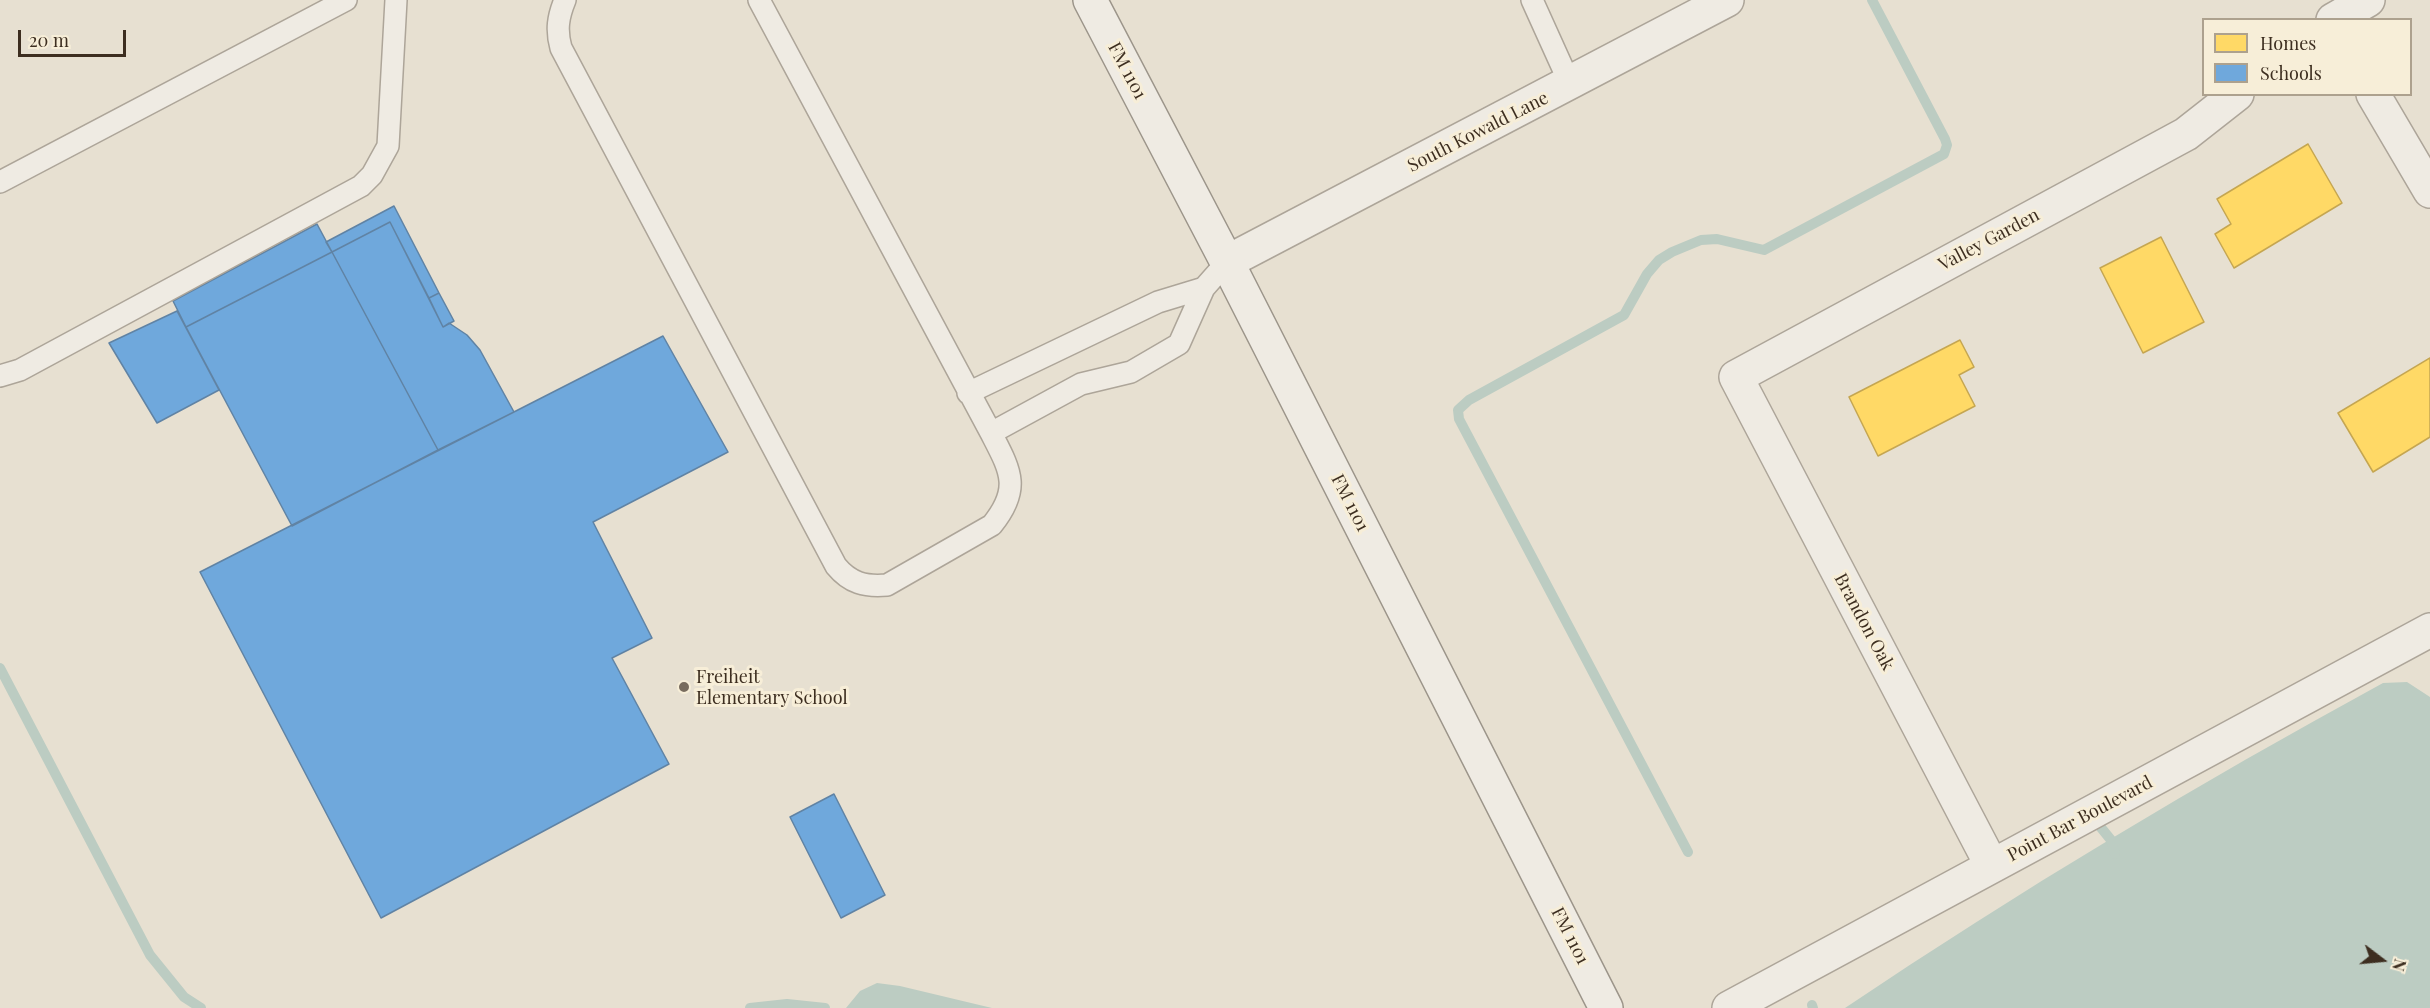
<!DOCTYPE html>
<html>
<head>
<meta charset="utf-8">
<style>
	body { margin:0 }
	#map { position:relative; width:2430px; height:1008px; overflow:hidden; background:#e7e0d1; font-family:"Playfair Display",serif }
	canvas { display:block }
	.legend { position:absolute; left:2202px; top:18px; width:210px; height:78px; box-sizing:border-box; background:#f7eed8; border:2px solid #ada18e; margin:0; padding:8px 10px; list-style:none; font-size:18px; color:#3d2e20 }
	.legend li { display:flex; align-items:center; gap:12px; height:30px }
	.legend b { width:30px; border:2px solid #ada18e }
	.north { position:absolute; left:2352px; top:930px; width:60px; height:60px; -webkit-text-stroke:4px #f7eed8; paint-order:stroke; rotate:106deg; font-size:16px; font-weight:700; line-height:24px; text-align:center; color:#3d2e20 }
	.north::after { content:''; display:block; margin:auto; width:21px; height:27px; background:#3d2e20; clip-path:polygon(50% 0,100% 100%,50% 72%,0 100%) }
	.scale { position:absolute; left:18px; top:30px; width:108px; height:27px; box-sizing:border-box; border:3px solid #3d2e20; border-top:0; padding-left:8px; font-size:18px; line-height:21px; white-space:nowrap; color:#3d2e20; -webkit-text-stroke:4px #f7eed8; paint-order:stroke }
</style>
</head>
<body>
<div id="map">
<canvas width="2430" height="1008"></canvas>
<ul class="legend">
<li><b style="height:16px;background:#ffd966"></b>Homes</li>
<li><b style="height:16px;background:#6fa8dc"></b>Schools</li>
</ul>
<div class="north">N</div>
<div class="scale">20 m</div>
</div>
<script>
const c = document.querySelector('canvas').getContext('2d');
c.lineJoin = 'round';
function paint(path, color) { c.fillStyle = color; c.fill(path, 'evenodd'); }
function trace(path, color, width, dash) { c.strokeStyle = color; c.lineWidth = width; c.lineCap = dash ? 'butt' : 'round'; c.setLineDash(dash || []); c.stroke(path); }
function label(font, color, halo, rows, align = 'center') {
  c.font = font + ' "Playfair Display",serif'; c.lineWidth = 6; c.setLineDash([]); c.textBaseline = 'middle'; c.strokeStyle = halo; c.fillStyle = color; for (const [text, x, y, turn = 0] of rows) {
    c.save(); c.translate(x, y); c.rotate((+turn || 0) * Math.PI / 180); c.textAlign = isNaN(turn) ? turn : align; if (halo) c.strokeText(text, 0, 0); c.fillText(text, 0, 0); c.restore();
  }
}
const water = new Path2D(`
	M 2407,682 L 2430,697 L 2430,1008 L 1845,1008 C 2019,891 2199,783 2383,683 Z
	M 877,983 L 900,986 L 992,1008 L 846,1008 L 860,991 Z`);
const homes = new Path2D(`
	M 2308,144 L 2342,203 L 2234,268 L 2215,234 L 2231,224 L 2217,199 Z
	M 2161,237 L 2204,322 L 2143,353 L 2100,268 Z
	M 1960,340 L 1974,367 L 1959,375 L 1975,406 L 1878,456 L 1849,397 Z
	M 2430,358 L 2430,437 L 2373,472 L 2338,413 Z`);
const schools = new Path2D(`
	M 394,206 L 439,293 L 429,298 L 390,222 L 332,252 L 326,242 Z
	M 390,222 L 443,327 L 449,323 L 467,335 L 480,350 L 514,412 L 438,450 L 332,252 Z
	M 317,224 L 332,252 L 186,327 L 173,301 Z
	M 332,252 L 438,450 L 292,526 L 186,327 Z
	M 439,293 L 454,321 L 443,327 L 429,298 Z
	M 177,311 L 219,390 L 157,423 L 109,343 Z
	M 663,336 L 728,452 L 593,522 L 652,638 L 612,658 L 669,764 L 381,918 L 200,572 Z
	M 834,794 L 885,895 L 841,918 L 790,817 Z`);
const stream = new Path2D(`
	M 0,668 L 150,955 L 184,997 L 201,1008
	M 2098,824 L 2111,840 L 2115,854
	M 1688,852 L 1459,419 L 1458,410 L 1469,400 L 1624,315 L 1647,274 L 1659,260 L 1672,252 L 1701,240 L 1717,239 L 1764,250 L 1944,154 L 1947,145 L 1945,139 L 1872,0
	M 1812,1005 L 1813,1008
	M 750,1008 L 787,1004 L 825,1008`);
const lane = new Path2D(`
	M 565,0 C 558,17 556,30 561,48 L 836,566 C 850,583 865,587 887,585 L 992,525 C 1022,488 1010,470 991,433 L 759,0
	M 1532,0 L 1570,84
	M 0,182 L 346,0
	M 0,376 L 20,370 L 361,186 L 372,175 L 388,146 L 396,0
	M 968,393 L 1158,302 L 1204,288
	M 991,433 L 1081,384 L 1131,372 L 1179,344 L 1204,288 L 1227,262`);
const street = new Path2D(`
	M 2333,20 L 2368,0
	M 2373,94 L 2430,191
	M 1227,262 L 1727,0
	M 1992,866 L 1736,377 L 2186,134 L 2237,94
	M 1729,1008 L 2430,630`);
const secondary = new Path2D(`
	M 1090,0 L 1227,262 L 1606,1008`);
const markers = [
	[684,687,6,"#786c5e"]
];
const streetNames = [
	["FM 1101",1127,71,62],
	["South Kowald Lane",1478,132,-27],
	["Valley Garden",1989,240,-28],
	["FM 1101",1350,503,63],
	["Brandon Oak",1864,622,62],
	["Point Bar Boulevard",2080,819,-28],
	["FM 1101",1570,936,63]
];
const poiNames = [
	["Freiheit",696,677],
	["Elementary School",696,698]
];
paint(water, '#bcccc2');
paint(homes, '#ffd966');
trace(homes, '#c5a651', 1.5);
paint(schools, '#6fa8dc');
trace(schools, '#6083a4', 1.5);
trace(stream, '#bcccc2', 10);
trace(lane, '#ada599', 24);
trace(street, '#ada599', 36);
trace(secondary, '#9c958a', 36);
trace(lane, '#efebe3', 21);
trace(street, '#efebe3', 33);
trace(secondary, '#efebe3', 33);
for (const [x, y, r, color] of markers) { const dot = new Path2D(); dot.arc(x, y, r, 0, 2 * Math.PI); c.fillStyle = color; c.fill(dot); trace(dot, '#f7eed8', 2); }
label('18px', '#3d2e20', '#f7eed8', streetNames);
label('18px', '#3d2e20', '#f7eed8', poiNames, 'left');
</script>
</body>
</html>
